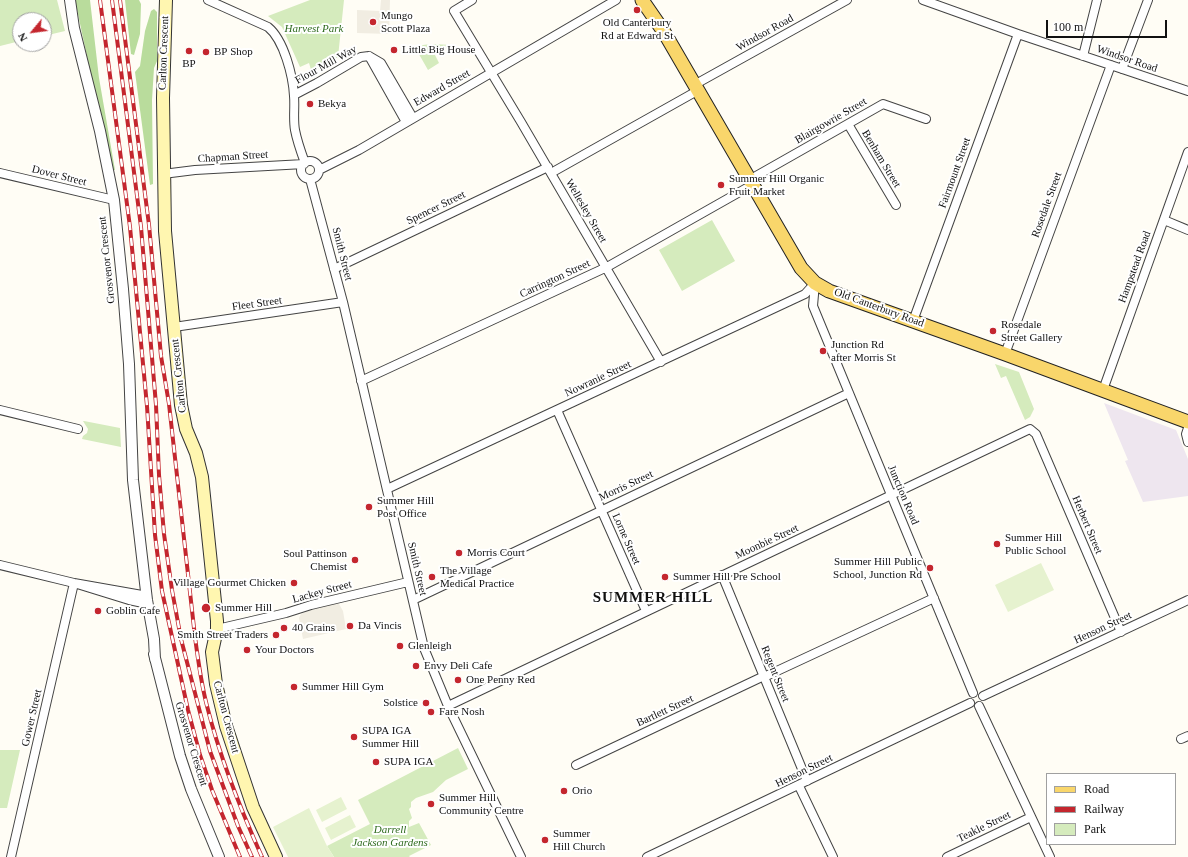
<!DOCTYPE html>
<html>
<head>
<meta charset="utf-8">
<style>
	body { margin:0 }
	#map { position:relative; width:1188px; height:857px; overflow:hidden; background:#fffdf5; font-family:Georgia,serif }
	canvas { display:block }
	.legend { position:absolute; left:1046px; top:773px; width:130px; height:72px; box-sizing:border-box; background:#fff; border:1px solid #a0a0a0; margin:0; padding:5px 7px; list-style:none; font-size:12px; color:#111 }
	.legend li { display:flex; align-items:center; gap:8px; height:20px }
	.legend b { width:20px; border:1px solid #a0a0a0 }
	.north { position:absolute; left:12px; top:12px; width:40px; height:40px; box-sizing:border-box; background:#fff; border:1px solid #a0a0a0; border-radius:50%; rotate:241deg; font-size:11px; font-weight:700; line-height:16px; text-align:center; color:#111 }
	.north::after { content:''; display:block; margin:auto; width:14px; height:18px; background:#c4262e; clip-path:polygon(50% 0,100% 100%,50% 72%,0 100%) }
	.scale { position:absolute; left:1046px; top:20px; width:121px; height:18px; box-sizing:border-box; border:2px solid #111; border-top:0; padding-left:5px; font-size:12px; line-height:14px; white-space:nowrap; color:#111; -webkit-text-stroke:3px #fff; paint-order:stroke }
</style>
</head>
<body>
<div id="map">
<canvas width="1188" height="857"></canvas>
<ul class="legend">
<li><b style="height:5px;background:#f9d66b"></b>Road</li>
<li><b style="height:5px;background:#c4262e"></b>Railway</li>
<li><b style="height:11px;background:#d5ebbd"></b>Park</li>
</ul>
<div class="north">N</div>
<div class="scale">100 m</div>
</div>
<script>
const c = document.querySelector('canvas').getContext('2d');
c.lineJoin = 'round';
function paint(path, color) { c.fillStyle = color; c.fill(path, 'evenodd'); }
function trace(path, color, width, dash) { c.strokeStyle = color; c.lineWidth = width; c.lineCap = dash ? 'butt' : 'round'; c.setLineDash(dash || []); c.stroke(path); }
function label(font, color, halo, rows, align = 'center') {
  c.font = font + ' Georgia,serif'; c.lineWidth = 4; c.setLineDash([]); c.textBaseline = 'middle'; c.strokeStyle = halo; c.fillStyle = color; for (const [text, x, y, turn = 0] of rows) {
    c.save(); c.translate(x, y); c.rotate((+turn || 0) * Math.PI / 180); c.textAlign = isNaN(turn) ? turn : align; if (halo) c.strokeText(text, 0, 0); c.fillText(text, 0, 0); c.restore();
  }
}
const industrial = new Path2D(`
	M 1104,403 L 1176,430 L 1188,459 L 1188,496 L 1143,502 L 1125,461 L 1128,460 Z`);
const green = new Path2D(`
	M 0,0 L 57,0 L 65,31 L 44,36 L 44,20 L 20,20 L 20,41 L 0,46 Z
	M 310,0 L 344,0 L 338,57 L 312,73 L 309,63 L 300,67 L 282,27 L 268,16 Z
	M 431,44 L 452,45 L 435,55 L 439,63 L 428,70 L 416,49 L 423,45 Z
	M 712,220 L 735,261 L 682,291 L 659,250 Z
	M 995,364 L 1019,372 L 1034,409 L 1030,417 L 1025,420 L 1006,376 L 1001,378 Z
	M 83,421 L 84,421 L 120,428 L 121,447 L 82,439 L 83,436 L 87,433 L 88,429 Z
	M 458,748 L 468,769 L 446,780 L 433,792 L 416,798 L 411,802 L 411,807 L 409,809 L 412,818 L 409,821 L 409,827 L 419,823 L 431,845 L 409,856 L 410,857 L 334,857 L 327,846 L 370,824 L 358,800 Z
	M 0,750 L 20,750 L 7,808 L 0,808 Z`);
const forest = new Path2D(`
	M 75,0 L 90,0 L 99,78 L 115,170 L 111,170 Z
	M 125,0 L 139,0 L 141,4 L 140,34 L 134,55 L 131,54 Z
	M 154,9 L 157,12 L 157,61 L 154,68 L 152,100 L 153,184 L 150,185 L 135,72 L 140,66 L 145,31 L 151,11 Z`);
const pitch = new Path2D(`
	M 1041,563 L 1054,590 L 1008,612 L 995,585 Z
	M 341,797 L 347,809 L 322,822 L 316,810 Z
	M 309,808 L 327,846 L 334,857 L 288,857 L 273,827 Z
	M 350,815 L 356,827 L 331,840 L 325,828 Z`);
const plaza = new Path2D(`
	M 381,0 L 390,0 L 389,34 L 357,33 L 357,10 L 380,11 Z
	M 334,603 L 339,604 L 343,611 L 346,629 L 303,639 L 299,618 L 301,614 L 308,610 Z`);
const minor = new Path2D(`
	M 208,0 L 268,27 C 284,40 293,76 294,96 C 295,107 293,119 295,130 C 297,141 301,152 305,163
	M 472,0 L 454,11 L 521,122 L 661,362
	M 923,0 L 1018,34 L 1188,91
	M 369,56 L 406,122
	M 1083,56 L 1097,0
	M 1122,69 L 1148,0
	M 694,85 L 847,0
	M 294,95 L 317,83 L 361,57 L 369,56 L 381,63 L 413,118
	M 848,124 L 896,205
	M301 170a9 9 0 1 1 18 0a9 9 0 1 1-18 0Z
	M 319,170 L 359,150 L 616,0
	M 0,173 L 114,200
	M 551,173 L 697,91
	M 163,174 L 195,170 L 304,164
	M 310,179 L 343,302 L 424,648 L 448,706 L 521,857
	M 749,180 L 883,104 L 926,119
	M 1164,220 L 1188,230
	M 334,269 L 548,167
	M 815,283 L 813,306 L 973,693
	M 913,321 L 1018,34
	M 174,327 L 343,302
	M 1005,354 L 1111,65
	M 361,381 L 607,267 L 752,185
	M 1103,390 L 1188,152
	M 0,410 L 78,429
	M 557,410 L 646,611
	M 1188,428 L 1186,434 L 1188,442
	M 387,489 L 805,294 L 815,283
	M 0,565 L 74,583 L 142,595 L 147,600 L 143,603 L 129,600 L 74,583
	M 722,575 L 807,781
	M 413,600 L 849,393
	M 217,629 L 286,613 L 311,605 L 408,582
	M 764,677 L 934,598
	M 983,696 L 1188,600
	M 448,706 L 1030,429 L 1036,434 L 1121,632
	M 979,706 L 1050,857
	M 1181,739 L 1188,736
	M 576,765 L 764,676
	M 799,786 L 833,857
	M 11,857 L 74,583
	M 647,857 L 970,703
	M 947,857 L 1031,817`);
const tertiary = new Path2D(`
	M 70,0 L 74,28 L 100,131 L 114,200 L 123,289 L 129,364 L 133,480 L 147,600 L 154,639 L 155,659
	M 154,654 L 180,756 L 191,789 L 219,857`);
const secondary = new Path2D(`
	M 166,0 L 163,98 L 165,231 L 181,405 L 186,429 L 196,453 L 202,477 L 217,621 L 217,629 L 212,652 L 216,684 L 226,726 L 253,807 L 276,857`);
const primary = new Path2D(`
	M 642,0 L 664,32 L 801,268 L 815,283 L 829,291 L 1005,354 L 1188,422`);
const rail = new Path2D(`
	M 100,0 L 130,227 L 147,406 L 155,535 L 162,591 L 188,710 L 200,755 L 212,790 L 240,857
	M 112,0 L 141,227 L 156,405 L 159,475 L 164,534 L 172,590 L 181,639 L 210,751 L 238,826 L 252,857
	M 120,0 L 149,225 L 161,356 L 169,404 L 195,637 C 198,660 201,683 207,706 C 220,758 240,808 262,857`);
const markers = [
	[637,10,4,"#c4262e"],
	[373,22,4,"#c4262e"],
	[394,50,4,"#c4262e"],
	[189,51,4,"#c4262e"],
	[206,52,4,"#c4262e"],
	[310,104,4,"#c4262e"],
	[721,185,4,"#c4262e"],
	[993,331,4,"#c4262e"],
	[823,351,4,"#c4262e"],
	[369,507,4,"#c4262e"],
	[997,544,4,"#c4262e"],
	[459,553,4,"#c4262e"],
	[355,560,4,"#c4262e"],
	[930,568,4,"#c4262e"],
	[432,577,4,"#c4262e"],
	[665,577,4,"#c4262e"],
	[294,583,4,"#c4262e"],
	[206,608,5,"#c4262e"],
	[98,611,4,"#c4262e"],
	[350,626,4,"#c4262e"],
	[284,628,4,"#c4262e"],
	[276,635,4,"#c4262e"],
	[400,646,4,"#c4262e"],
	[247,650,4,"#c4262e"],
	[416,666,4,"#c4262e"],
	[458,680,4,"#c4262e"],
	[294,687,4,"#c4262e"],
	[426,703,4,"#c4262e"],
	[431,712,4,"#c4262e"],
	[354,737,4,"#c4262e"],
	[376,762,4,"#c4262e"],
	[564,791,4,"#c4262e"],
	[431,804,4,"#c4262e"],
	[545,840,4,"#c4262e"]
];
const poiNames = [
	["Mungo",381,16],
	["Scott Plaza",381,29],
	["Old Canterbury",637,23,"center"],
	["Rd at Edward St",637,36,"center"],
	["Little Big House",402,50],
	["BP Shop",214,52],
	["BP",189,64,"center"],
	["Bekya",318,104],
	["Summer Hill Organic",729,179],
	["Fruit Market",729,192],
	["Rosedale",1001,325],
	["Street Gallery",1001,338],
	["Junction Rd",831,345],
	["after Morris St",831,358],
	["Summer Hill",377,501],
	["Post Office",377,514],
	["Summer Hill",1005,538],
	["Public School",1005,551],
	["Morris Court",467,553],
	["Soul Pattinson",347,554,"right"],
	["Chemist",347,567,"right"],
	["Summer Hill Public",922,562,"right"],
	["School, Junction Rd",922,575,"right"],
	["The Village",440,571],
	["Medical Practice",440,584],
	["Summer Hill Pre School",673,577],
	["Village Gourmet Chicken",286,583,"right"],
	["Summer Hill",215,608],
	["Goblin Cafe",106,611],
	["Da Vincis",358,626],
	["40 Grains",292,628],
	["Smith Street Traders",268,635,"right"],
	["Glenleigh",408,646],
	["Your Doctors",255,650],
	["Envy Deli Cafe",424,666],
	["One Penny Red",466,680],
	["Summer Hill Gym",302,687],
	["Solstice",418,703,"right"],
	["Fare Nosh",439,712],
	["SUPA IGA",362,731],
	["Summer Hill",362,744],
	["SUPA IGA",384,762],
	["Orio",572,791],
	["Summer Hill",439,798],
	["Community Centre",439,811],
	["Summer",553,834],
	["Hill Church",553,847]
];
const parkNames = [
	["Harvest Park",314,29],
	["Darrell",390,830],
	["Jackson Gardens",390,843]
];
const streetNames = [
	["Windsor Road",765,33,-29],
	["Carlton Crescent",164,53,-88],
	["Windsor Road",1127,59,19],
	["Flour Mill Way",326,65,-29],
	["Edward Street",442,88,-30],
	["Blairgowrie Street",831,121,-30],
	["Chapman Street",233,157,-4],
	["Benham Street",881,159,59],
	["Fairmount Street",955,173,-70],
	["Dover Street",59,176,14],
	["Rosedale Street",1047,205,-70],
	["Spencer Street",436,208,-26],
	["Wellesley Street",586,211,60],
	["Smith Street",342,254,76],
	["Grosvenor Crescent",107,260,-96],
	["Hampstead Road",1135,267,-70],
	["Carrington Street",555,279,-25],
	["Fleet Street",257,304,-8],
	["Old Canterbury Road",879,308,20],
	["Carlton Crescent",179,376,-96],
	["Nowranie Street",598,379,-25],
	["Morris Street",626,486,-25],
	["Junction Road",903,495,67],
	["Herbert Street",1087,525,67],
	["Lorne Street",626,539,66],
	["Moonbie Street",767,542,-25],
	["Smith Street",417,569,77],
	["Lackey Street",322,592,-15],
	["Henson Street",1103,628,-25],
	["Regent Street",775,674,68],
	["Bartlett Street",665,711,-25],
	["Carlton Crescent",226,717,75],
	["Gower Street",32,718,-77],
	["Grosvenor Crescent",191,744,73],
	["Henson Street",804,771,-26],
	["Teakle Street",984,827,-26]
];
const districtNames = [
	["SUMMER HILL",653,598]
];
paint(industrial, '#eee6ef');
paint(green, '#d5ebbd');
paint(forest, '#b9dc9c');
paint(pitch, '#e6f2cf');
paint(plaza, '#f1ede2');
trace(minor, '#444', 10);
trace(tertiary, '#444', 12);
trace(secondary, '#333', 14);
trace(primary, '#222', 15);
trace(minor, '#fff', 8);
trace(tertiary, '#fff', 10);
trace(secondary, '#fff6b0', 12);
trace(primary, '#f9d66b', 13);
trace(rail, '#c4262e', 4);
trace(rail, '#fff', 2.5, [8]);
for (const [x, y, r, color] of markers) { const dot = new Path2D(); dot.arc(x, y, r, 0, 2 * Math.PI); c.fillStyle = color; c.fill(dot); trace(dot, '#fff', 1.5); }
label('11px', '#111', '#fff', poiNames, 'left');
label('italic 11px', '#2f6b1f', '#fff', parkNames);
label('11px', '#111', '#fff', streetNames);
c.letterSpacing = '1px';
label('bold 15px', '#111', '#fff', districtNames);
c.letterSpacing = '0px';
</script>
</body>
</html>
